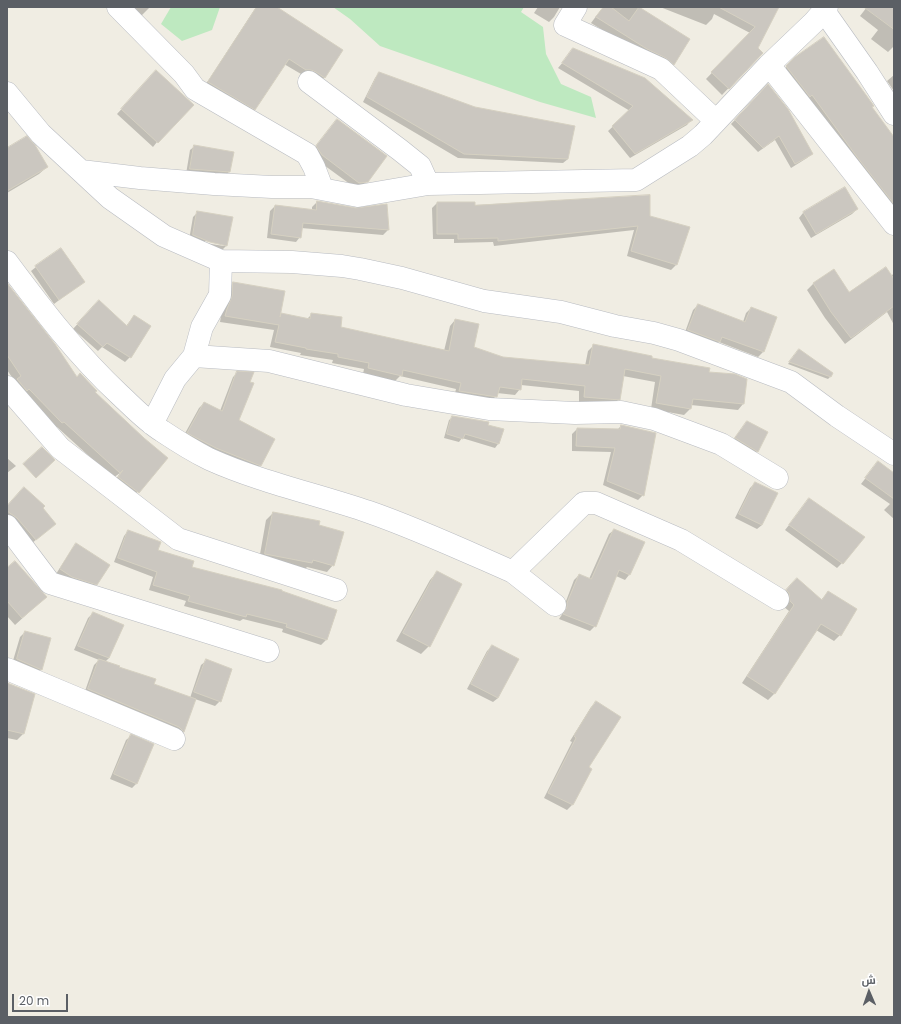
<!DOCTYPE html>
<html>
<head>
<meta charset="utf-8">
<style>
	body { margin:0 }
	#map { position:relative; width:901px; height:1024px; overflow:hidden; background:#f0ede3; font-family:Poppins,Cairo,sans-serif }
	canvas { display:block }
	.frame { position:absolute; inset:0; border:8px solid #5b5f65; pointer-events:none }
	.north { position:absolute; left:849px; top:972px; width:40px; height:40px; -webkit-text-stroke:3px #fff; paint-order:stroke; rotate:358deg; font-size:11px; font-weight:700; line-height:16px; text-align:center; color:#5b5f65 }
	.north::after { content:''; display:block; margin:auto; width:14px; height:18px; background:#5b5f65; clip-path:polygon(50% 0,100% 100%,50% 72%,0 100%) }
	.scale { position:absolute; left:12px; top:994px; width:56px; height:18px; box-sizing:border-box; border:2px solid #5b5f65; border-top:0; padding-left:5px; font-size:12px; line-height:14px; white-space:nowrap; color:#5b5f65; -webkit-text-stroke:3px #fff; paint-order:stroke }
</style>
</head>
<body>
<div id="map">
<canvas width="901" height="1024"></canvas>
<div class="frame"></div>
<div class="north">ش</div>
<div class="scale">20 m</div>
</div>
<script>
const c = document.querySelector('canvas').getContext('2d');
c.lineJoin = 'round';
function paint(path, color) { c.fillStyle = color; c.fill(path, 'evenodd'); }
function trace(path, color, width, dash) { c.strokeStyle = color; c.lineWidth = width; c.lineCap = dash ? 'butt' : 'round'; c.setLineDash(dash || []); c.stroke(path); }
const green = new Path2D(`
	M 171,7 L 220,7 L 212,30 L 182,41 L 161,24 Z
	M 333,7 L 524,7 L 521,12 L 543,27 L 546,54 L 561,84 L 591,97 L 596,118 L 540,102 L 380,46 L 350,19 Z`);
const shadow = new Path2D(`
	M 132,7 L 150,7 L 141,16 Z
	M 256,7 L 275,7 L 342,50 L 324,78 L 319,82 L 306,74 L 301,74 L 284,64 L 255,109 L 250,114 L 204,87 Z
	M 538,7 L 560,7 L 554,17 L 549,22 L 534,13 Z
	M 603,7 L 637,7 L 689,39 L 674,64 L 668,70 L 591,23 Z
	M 660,7 L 777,7 L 757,48 L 762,53 L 722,95 L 706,79 L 750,33 L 714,14 L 712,19 L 706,25 Z
	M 867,7 L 894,7 L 894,46 L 888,52 L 871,39 L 878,30 L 860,16 Z
	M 574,49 L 691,120 L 687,125 L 630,158 L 608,131 L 630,111 L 558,68 Z
	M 796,58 L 871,107 L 894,138 L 894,219 L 780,73 Z
	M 379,73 L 568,159 L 563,163 L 458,158 L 363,102 L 375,78 Z
	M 894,75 L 894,91 L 887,81 Z
	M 152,76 L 157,142 L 153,147 L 117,114 Z
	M 768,86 L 812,154 L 807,158 L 791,168 L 775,140 L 758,152 L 731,124 Z
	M 333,125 L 367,181 L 362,186 L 354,187 L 317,160 L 312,152 Z
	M 195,146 L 229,172 L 224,177 L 186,174 L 190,150 Z
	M 7,149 L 47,167 L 39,174 L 7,193 Z
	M 845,189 L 857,209 L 852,214 L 811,238 L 799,218 L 803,213 Z
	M 317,202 L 356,209 L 386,206 L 388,230 L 383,235 L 301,228 L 300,237 L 296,242 L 267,238 L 270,211 L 275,206 L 312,210 L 312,207 Z
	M 437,203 L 649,217 L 689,228 L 676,265 L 671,270 L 627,256 L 634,230 L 494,246 L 493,242 L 454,243 L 454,239 L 433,239 L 432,208 Z
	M 198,212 L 227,245 L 222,250 L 189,240 L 193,217 ZM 205,241 L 224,244 L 224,246 L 205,243 Z
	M 36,267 L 83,282 L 54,304 L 31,271 Z
	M 833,271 L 848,293 L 894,274 L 894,325 L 887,312 L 845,344 L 825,318 L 807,290 L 813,284 Z
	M 233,283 L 280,316 L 282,314 L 307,319 L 312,314 L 339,327 L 444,351 L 450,326 L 455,320 L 473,348 L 503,358 L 585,366 L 588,351 L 594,345 L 651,359 L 707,373 L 743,404 L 738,410 L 691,405 L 690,409 L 684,415 L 651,409 L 655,382 L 623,376 L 619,399 L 613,405 L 579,403 L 579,391 L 521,385 L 520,389 L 515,395 L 497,393 L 496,396 L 490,402 L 454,397 L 456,389 L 400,376 L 395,381 L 363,374 L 364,369 L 332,363 L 333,360 L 300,355 L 301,353 L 270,347 L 274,330 L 220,322 L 221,316 L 227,302 L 227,289 Z
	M 7,289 L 76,379 L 143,438 L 167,458 L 132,498 L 113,484 L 120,473 L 113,478 L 57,427 L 55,429 L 28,400 L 7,370 Z
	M 698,305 L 743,322 L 746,313 L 751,308 L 776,318 L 763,352 L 758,357 L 719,342 L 714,346 L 684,335 L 693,310 Z
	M 94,306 L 126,326 L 134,316 L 130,357 L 125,362 L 102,347 L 98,351 L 73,329 Z
	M 799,350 L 832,373 L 830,377 L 828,379 L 788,364 Z
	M 238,372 L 238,421 L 260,465 L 255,470 L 183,437 L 199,408 L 204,403 L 220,411 L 233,377 Z
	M 453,417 L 502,430 L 498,444 L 495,448 L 462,438 L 459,442 L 444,438 L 449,420 Z
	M 747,422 L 757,451 L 753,456 L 731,443 Z
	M 621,426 L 643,495 L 638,500 L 603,485 L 611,452 L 572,451 L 572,434 L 577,429 L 617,430 Z
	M 7,458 L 16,466 L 7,473 Z
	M 878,462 L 894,474 L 894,519 L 884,510 L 890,504 L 861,484 Z
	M 755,483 L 762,525 L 757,529 L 735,518 L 750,488 Z
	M 809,500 L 842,563 L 837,568 L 785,530 Z
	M 7,507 L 42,508 L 50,528 L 31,544 L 7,518 Z
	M 273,513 L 318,526 L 333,565 L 327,572 L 307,567 L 304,570 L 259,560 L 266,520 Z
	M 614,530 L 644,543 L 629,575 L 625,580 L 616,576 L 595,626 L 590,631 L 559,619 L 563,613 L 563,609 L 574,580 L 579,575 L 589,579 L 609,534 Z
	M 128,531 L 157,551 L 190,568 L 280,592 L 336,610 L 326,640 L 321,645 L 282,632 L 283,629 L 243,619 L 240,621 L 184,606 L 186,601 L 149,590 L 153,577 L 114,562 L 124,536 Z
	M 76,544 L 96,584 L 92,589 L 56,574 L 72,549 Z
	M 7,569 L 38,604 L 15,625 L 7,616 Z
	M 437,572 L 429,646 L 421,654 L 396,641 L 430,580 Z
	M 791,585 L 821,600 L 828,592 L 840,635 L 834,641 L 816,630 L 774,694 L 768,700 L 742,683 L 789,611 L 784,607 L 781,597 Z
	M 93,613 L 122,625 L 109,658 L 105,662 L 153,685 L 190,698 L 201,665 L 206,661 L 220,701 L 215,706 L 195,699 L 184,732 L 179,736 L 84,694 L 94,665 L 99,660 L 74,650 L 88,618 Z
	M 25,632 L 41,670 L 36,674 L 12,664 L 20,637 Z
	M 492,646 L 498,698 L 493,702 L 467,689 L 487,651 Z
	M 7,683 L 34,695 L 23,734 L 17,740 L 7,738 Z
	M 596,703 L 588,768 L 590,769 L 572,805 L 567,810 L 544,798 L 572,742 L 570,741 L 591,707 Z
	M 131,736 L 137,783 L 132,788 L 110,779 L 126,740 Z`);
const building = new Path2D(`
	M 257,7 L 277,7 L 343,50 L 325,78 L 316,72 L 311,70 L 306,70 L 289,59 L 255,110 L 208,82 Z
	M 604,7 L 611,7 L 629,21 L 639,7 L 690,39 L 674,65 L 666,58 L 647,49 L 596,17 Z
	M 719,7 L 779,7 L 758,48 L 763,53 L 729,89 L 711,72 L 755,27 Z
	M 864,7 L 894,7 L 894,29 Z
	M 824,37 L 874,106 L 872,107 L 894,137 L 894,204 L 857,157 L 812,95 L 810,97 L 786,66 L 795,57 Z
	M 573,48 L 645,78 L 693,120 L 635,154 L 612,126 L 633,106 L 562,63 Z
	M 156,70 L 194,105 L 158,143 L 121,109 Z
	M 379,72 L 475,107 L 575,126 L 568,159 L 464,154 L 367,97 Z
	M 768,84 L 788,109 L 813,154 L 795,164 L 779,136 L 763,148 L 735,120 Z
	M 337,119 L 387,156 L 368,182 L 359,183 L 322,155 L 316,146 Z
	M 27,136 L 35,145 L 48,167 L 7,191 L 7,148 Z
	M 194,145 L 234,152 L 230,172 L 190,169 Z
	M 845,187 L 858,209 L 816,234 L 803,212 Z
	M 650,195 L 650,216 L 690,227 L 677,265 L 631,251 L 638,226 L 498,241 L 498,238 L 458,239 L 458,234 L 437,234 L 437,202 L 475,202 L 475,205 Z
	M 317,201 L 356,208 L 387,204 L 389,230 L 303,223 L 301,238 L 271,234 L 275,205 L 316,210 Z
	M 197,211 L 233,217 L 227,246 L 210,242 L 193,235 Z
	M 61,248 L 85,282 L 59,300 L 35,266 Z
	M 886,267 L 894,279 L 894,306 L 851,338 L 831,312 L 813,283 L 834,269 L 849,292 Z
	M 233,282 L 285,291 L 280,317 L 281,313 L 310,319 L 311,313 L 342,317 L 341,327 L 449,351 L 455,319 L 479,324 L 474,347 L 503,357 L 589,365 L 593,344 L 652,356 L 652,358 L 710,368 L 709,372 L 735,374 L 747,379 L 744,404 L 693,399 L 691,409 L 656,403 L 661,376 L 625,369 L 620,400 L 584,397 L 585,386 L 522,379 L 521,390 L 500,387 L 497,397 L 459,391 L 461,383 L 403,370 L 402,376 L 368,368 L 369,363 L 338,357 L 338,354 L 306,349 L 306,348 L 275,342 L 279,325 L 225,316 L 227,309 L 232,296 Z
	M 7,283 L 55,344 L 77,377 L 80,373 L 97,391 L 95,392 L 144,438 L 168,458 L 139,493 L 118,477 L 123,470 L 120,473 L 64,422 L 62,423 L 29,389 L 27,391 L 17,379 L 21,376 L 7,355 Z
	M 99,300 L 127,326 L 134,315 L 151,326 L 131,358 L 107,343 L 103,347 L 77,324 Z
	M 698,304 L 745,322 L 751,307 L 777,317 L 764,352 L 722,337 L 720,342 L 688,330 Z
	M 799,349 L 833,373 L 831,377 L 789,362 Z
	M 237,371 L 254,372 L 250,382 L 254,383 L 239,420 L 275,439 L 261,466 L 216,448 L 187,433 L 204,402 L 222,411 Z
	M 452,416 L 489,422 L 488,425 L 504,429 L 499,444 L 465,434 L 463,439 L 447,434 Z
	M 747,421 L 768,432 L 758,452 L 735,438 Z
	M 621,425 L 656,433 L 644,496 L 607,481 L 615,448 L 576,446 L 577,428 L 620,429 Z
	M 42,447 L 55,460 L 36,478 L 23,464 Z
	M 878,461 L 894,473 L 894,499 L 865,478 Z
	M 755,482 L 778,493 L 762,525 L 739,514 Z
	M 24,487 L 45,506 L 43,508 L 56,524 L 36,540 L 17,518 L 7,511 L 7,506 Z
	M 809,498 L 865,537 L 843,564 L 789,525 Z
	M 273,512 L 320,521 L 319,525 L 344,532 L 334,566 L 313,560 L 312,563 L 265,554 Z
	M 614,529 L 645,542 L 630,575 L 619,570 L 596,627 L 563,614 L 567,607 L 567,603 L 579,574 L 591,579 Z
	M 128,530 L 161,542 L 158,550 L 194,561 L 192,567 L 282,590 L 282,591 L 337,610 L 327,640 L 286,627 L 287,624 L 247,614 L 246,617 L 188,601 L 190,596 L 153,585 L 157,572 L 118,558 Z
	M 76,543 L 110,565 L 97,585 L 72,577 L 60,569 Z
	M 15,561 L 47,597 L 22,618 L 7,601 L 7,568 Z
	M 437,571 L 462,584 L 430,647 L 403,633 Z
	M 797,578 L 822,600 L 828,591 L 857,609 L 841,636 L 821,624 L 775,694 L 747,676 L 794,605 L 790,601 L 789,593 L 786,590 Z
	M 93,612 L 124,625 L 109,658 L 78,646 Z
	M 25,631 L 51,638 L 42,670 L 17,659 Z
	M 492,645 L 519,659 L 498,698 L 471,684 Z
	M 99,659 L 120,666 L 119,667 L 156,679 L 154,684 L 196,699 L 184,732 L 179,727 L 88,689 Z
	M 206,659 L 232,669 L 221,702 L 194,692 Z
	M 7,683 L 35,694 L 24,734 L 7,730 Z
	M 596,701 L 621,717 L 589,767 L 592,769 L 573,805 L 548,793 L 576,738 L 574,736 Z
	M 131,734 L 154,744 L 137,784 L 114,774 Z`);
const street = new Path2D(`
	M 118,7 L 184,74 L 195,89 L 307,154 L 314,167 L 322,188
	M 576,7 L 565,25 L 661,69 L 716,121
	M 824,11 L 867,72 L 894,114
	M 769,65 L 894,224
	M 309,82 L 400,150 L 420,166 L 428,184
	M 7,93 L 41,134 L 110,198 L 164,236 L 221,261 L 292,262 L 342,266 L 360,269 L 402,278 L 484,301 L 561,312 L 615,326 L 654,333 L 679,340 L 791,382 L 837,416 L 894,454
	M 81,171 L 140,178 L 214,184 L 272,187 L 311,187 L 358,196 L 428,184 L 636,180 L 690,146 L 703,135 L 769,65 L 814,22 L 827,7
	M 7,262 C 42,309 77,355 120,395 C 133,407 146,421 162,431 C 177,441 193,451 209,459 C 260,482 316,494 369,512 C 418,529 465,551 513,572
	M 194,356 L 269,361 L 406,395 L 489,409 L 575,413 L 621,412 L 654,419 L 721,444 L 777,478
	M 7,387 L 60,448 L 178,539 L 336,590
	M 152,424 L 175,379 L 194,356 L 202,327 L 220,295 L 221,261
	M 7,526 L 50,583 L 268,651
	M 555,605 L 513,572 L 584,503 L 596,503 L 681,540 L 778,599
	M 7,669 L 174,739`);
paint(green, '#bee9c0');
paint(shadow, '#0003');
paint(building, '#cbc7c0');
trace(building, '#d5d0c1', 1);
trace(street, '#b8bbc1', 23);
trace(street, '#fff', 22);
</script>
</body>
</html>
